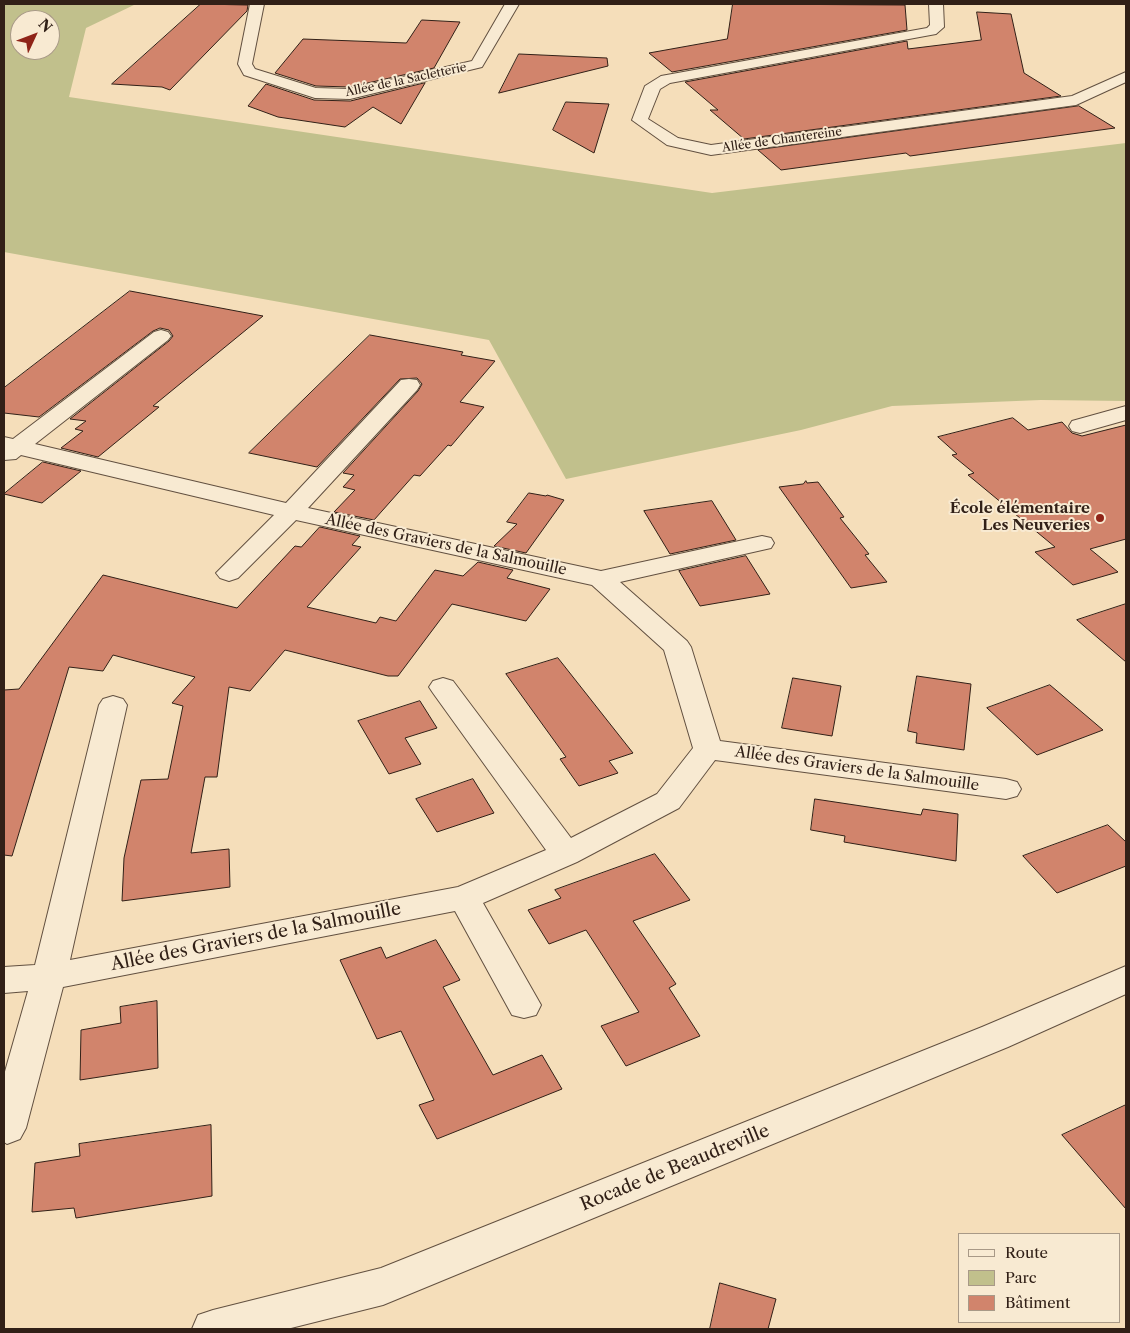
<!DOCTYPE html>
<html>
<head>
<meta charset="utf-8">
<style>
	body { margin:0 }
	#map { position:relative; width:1130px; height:1333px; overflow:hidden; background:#f5deba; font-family:"Libre Caslon Text",serif }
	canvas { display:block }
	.frame { position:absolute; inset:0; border:5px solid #312017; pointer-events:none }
	.legend { position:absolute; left:958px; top:1233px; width:162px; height:90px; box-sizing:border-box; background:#f8ead2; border:1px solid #a89987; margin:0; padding:6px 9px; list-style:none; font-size:15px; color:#312017 }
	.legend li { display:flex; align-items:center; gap:10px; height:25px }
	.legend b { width:25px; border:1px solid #a89987 }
	.north { position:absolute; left:10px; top:10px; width:50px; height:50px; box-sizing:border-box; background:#f8ead2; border:1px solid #a89987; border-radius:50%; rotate:47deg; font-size:14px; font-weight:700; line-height:20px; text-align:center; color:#312017 }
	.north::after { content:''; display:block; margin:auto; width:18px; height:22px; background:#8f2418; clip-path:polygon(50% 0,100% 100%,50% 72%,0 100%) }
</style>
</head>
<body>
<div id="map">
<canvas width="1130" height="1333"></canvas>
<div class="frame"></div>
<ul class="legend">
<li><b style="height:6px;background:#f8ead2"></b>Route</li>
<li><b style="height:14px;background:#c1c08c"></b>Parc</li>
<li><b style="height:14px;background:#d1846c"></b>Bâtiment</li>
</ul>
<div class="north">N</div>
</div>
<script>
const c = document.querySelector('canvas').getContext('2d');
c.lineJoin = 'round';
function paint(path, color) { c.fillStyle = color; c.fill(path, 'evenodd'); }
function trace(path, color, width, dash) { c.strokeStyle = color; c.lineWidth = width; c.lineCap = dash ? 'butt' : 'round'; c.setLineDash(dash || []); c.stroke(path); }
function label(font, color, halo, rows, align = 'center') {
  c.font = font + ' "Libre Caslon Text",serif'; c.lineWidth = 4; c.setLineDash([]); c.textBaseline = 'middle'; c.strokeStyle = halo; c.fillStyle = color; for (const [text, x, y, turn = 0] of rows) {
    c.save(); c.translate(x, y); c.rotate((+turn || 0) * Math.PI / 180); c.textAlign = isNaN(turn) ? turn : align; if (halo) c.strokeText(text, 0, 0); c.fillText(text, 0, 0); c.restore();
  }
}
const green = new Path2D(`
	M 4,4 L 136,4 L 86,28 L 69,97 L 712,193 L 1126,143 L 1126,401 L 1041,400 L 892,406 L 801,430 L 566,479 L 489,340 L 4,252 ZM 20,20 L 50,20 L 50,50 L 20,50 Z`);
const building = new Path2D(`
	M 201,4 L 248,5 L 247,11 L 170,90 L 162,87 L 112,84 Z
	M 733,4 L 905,5 L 907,30 L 672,72 L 649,53 L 727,39 Z
	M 977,12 L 1011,14 L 1024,73 L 1061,96 L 744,139 L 710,110 L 718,110 L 685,82 L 907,41 L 908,49 L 981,40 Z
	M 422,20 L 460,22 L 434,68 L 350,87 L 316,86 L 275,73 L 303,39 L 406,43 Z
	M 519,54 L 607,58 L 608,66 L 499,93 Z
	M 425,83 L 401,124 L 373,107 L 345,127 L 278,117 L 248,106 L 266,84 L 314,100 L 350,101 Z
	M 566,102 L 609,104 L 594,153 L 553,130 Z
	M 1079,106 L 1115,128 L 910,156 L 906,153 L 781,170 L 758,150 Z
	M 130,291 L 263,316 L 153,406 L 159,407 L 98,457 L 61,448 L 83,431 L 75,429 L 86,421 L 70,419 L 169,341 L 173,336 L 169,330 L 160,328 L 153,331 L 39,417 L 4,413 L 4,388 Z
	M 370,335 L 463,352 L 461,355 L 495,361 L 460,402 L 484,407 L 451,446 L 448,445 L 420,476 L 414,475 L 374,520 L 334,512 L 355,490 L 343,487 L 354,475 L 343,473 L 418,391 L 422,384 L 417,378 L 400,379 L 317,467 L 249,453 Z
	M 1013,418 L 1028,430 L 1062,422 L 1072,433 L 1082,436 L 1126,425 L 1126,539 L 1090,549 L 1118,572 L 1073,585 L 1035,552 L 1055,547 L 968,475 L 974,473 L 952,455 L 957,454 L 938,437 Z
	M 43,462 L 81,471 L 42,503 L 4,494 Z
	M 806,481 L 807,483 L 818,482 L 844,517 L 840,518 L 869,554 L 865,555 L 887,582 L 851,588 L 779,487 L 803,484 Z
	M 529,493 L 546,496 L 547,495 L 564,500 L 526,553 L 494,546 L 517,524 L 507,522 Z
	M 712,501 L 736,540 L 670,554 L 644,511 Z
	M 320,527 L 360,536 L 352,545 L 361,547 L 307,607 L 376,623 L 380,617 L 396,621 L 435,570 L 463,576 L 478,562 L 513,570 L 507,578 L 550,589 L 526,621 L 452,604 L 398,676 L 388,676 L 285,650 L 250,691 L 229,687 L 217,777 L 205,777 L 191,853 L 229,849 L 230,887 L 122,901 L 124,858 L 141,780 L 168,779 L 183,706 L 172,703 L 195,677 L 113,655 L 103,671 L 69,667 L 12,856 L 4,855 L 4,690 L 19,689 L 103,575 L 237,608 L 295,546 L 301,547 Z
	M 746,556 L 770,594 L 700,606 L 679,571 Z
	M 1126,604 L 1126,662 L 1077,620 Z
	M 558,658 L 633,753 L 609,761 L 618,773 L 579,786 L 560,759 L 566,757 L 506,674 Z
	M 917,676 L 971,684 L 964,750 L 916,743 L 917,733 L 908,731 Z
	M 793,678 L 841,686 L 832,736 L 782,728 Z
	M 1050,685 L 1103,730 L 1037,755 L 987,708 Z
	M 420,701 L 437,728 L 405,738 L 421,764 L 389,774 L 358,721 Z
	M 473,779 L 494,813 L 437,832 L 416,799 Z
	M 815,799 L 921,815 L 923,809 L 958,814 L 956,861 L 844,842 L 845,836 L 811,830 Z
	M 1108,825 L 1126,842 L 1126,866 L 1057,893 L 1023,856 Z
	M 655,854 L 690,900 L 633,921 L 676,984 L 669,988 L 700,1036 L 626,1066 L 601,1026 L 639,1012 L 586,930 L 549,944 L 528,910 L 561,898 L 555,890 Z
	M 436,940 L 460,980 L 443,987 L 493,1075 L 542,1055 L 562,1089 L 437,1139 L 419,1105 L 434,1100 L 401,1031 L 377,1039 L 340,960 L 381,947 L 386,958 Z
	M 157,1001 L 158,1068 L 80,1080 L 81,1030 L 121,1023 L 120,1007 Z
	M 1126,1105 L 1126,1209 L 1062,1135 Z
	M 211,1125 L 212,1196 L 76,1218 L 74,1208 L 32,1212 L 35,1163 L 80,1156 L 79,1144 Z
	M 720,1283 L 776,1299 L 768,1329 L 710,1329 Z`);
const minor = new Path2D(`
	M 250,4 L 264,4 L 252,64 L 255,69 L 316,88 L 350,89 L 472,61 L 505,4 L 519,4 L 482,67 L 350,99 L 315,98 L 244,75 L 238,64 Z
	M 929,4 L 943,4 L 944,27 L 936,34 L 670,83 L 660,89 L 648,119 L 678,138 L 711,145 L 1072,96 L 1126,72 L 1126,82 L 1076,105 L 711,155 L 667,145 L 632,120 L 645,86 L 661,76 L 927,28 L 930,25 Z
	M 161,330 L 168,332 L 171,336 L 168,340 L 35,444 L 286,503 L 401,380 L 409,379 L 417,380 L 420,385 L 417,390 L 308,508 L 601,571 L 762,536 L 771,538 L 774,543 L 771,548 L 620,582 L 687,641 L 691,647 L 720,741 L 1006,779 L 1017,782 L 1021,789 L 1017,796 L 1006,799 L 715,760 L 679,808 L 577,862 L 483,903 L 541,1005 L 536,1015 L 524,1018 L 512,1015 L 455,911 L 63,987 L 26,1128 L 20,1139 L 7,1144 L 4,1142 L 4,1075 L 28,991 L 4,993 L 4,967 L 35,965 L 99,705 L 103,699 L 113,696 L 123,699 L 127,705 L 70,960 L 458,887 L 546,850 L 433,693 L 429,687 L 433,681 L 443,678 L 453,681 L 571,838 L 657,794 L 693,748 L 664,650 L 592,585 L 296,520 L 238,578 L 229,581 L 220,578 L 216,573 L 274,515 L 21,455 L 16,459 L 4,460 L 4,437 L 13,439 L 154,332 Z
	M 1126,406 L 1126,420 L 1080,433 L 1072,431 L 1069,426 L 1072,421 Z
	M 1126,966 L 1126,994 L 1008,1047 L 383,1305 L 287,1329 L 192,1329 L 198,1315 L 213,1310 L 381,1268 L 982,1027 Z`);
const markers = [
	[1100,518,5,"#8f2418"]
];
const farStreetnames = [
	["Allée de la Sacletterie",406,80,-12],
	["Allée de Chantereine",782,140,-8]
];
const poiNames = [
	["École élémentaire",1090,509],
	["Les Neuveries",1090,526]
];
const streetNames = [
	["Allée des Graviers de la Salmouille",446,545,12],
	["Allée des Graviers de la Salmouille",857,769,8]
];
const nearStreetnames = [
	["Allée des Graviers de la Salmouille",256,937,-11],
	["Rocade de Beaudreville",675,1168,-22]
];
paint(green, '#c1c08c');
paint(building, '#d1846c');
trace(building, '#312017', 1);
trace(minor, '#625040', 2);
paint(minor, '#f8ead2');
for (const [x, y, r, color] of markers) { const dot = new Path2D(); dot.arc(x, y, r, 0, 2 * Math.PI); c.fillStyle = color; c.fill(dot); trace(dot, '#f8ead2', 2); }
label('12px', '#312017', '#f8ead2', farStreetnames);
label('bold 15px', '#312017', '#f8ead2', poiNames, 'right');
label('15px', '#312017', '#f8ead2', streetNames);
label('18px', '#312017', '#f8ead2', nearStreetnames);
</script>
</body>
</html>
